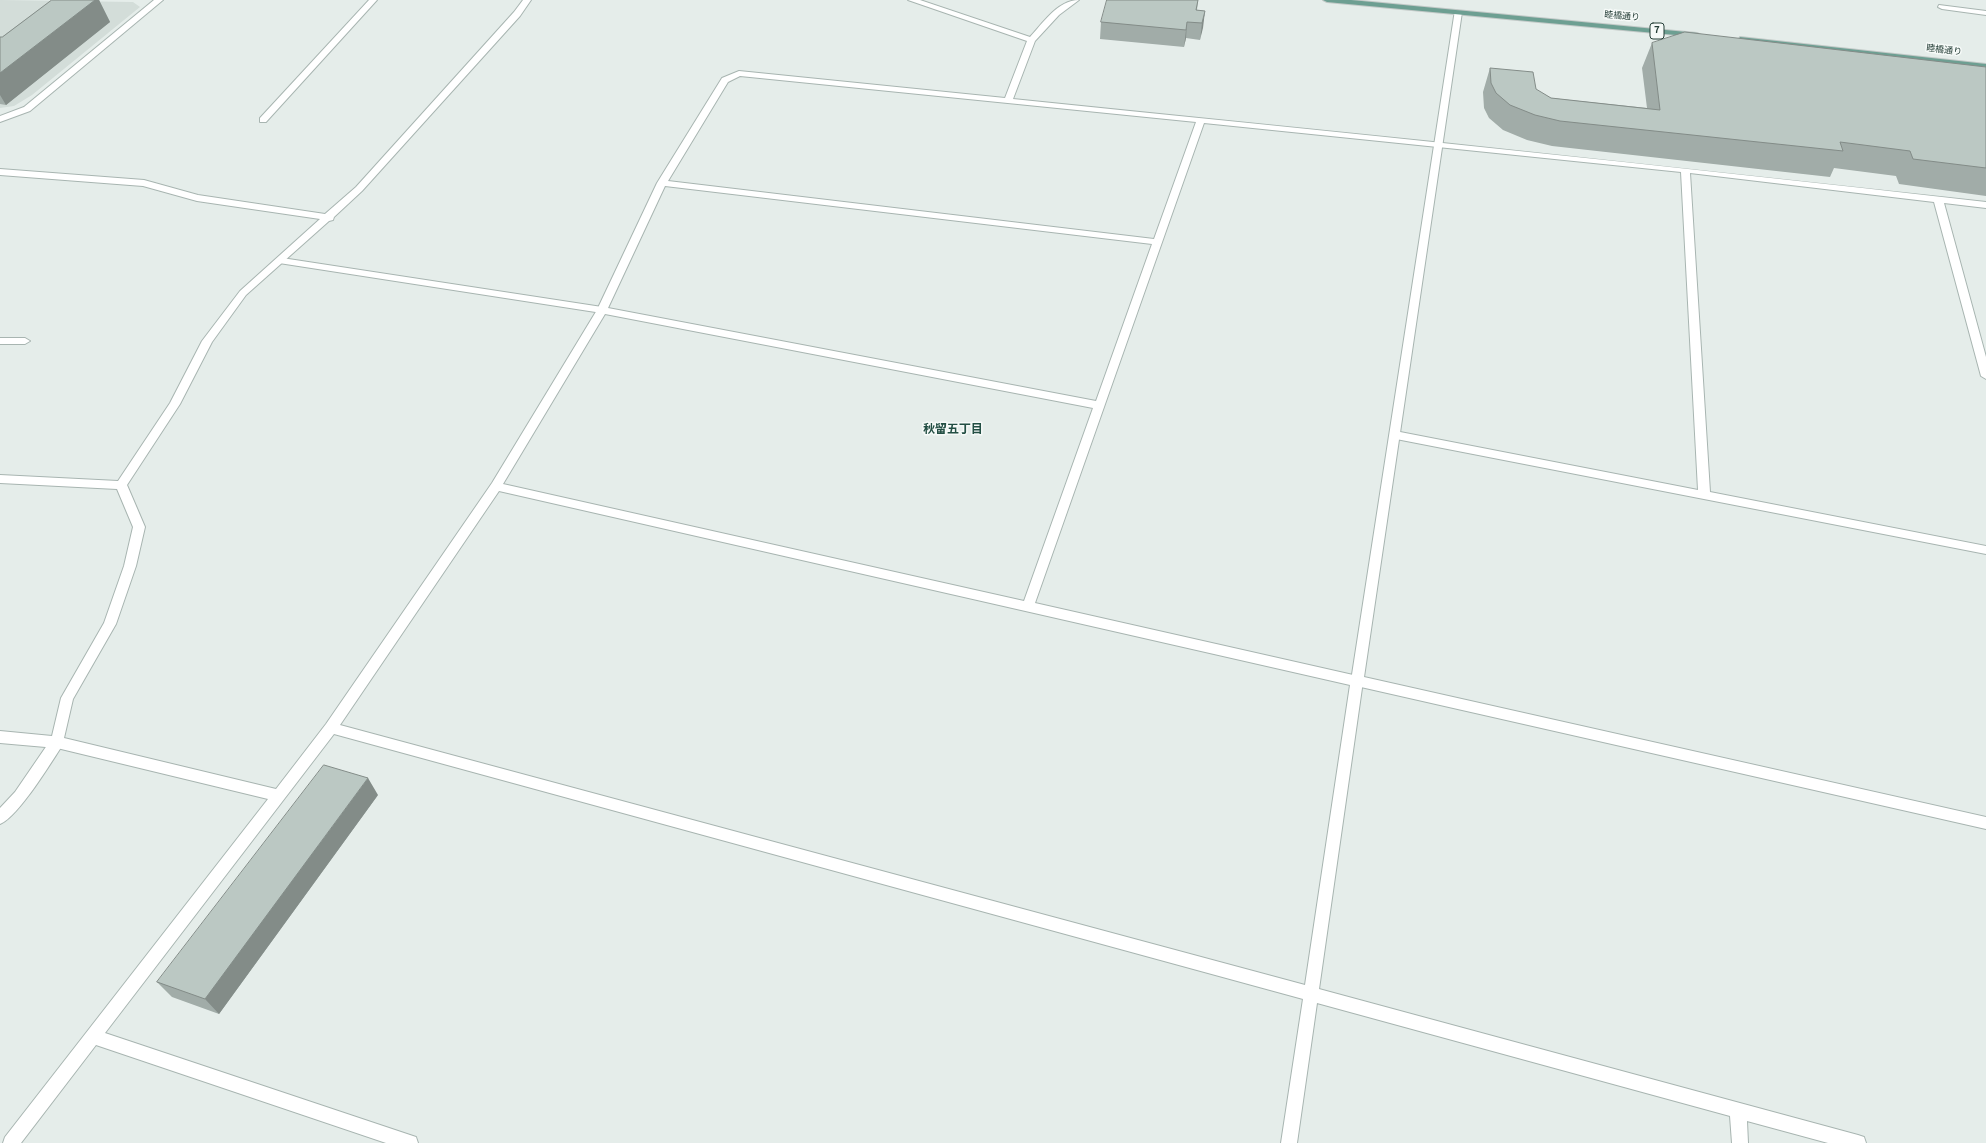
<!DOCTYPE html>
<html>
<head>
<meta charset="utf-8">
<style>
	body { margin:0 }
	canvas { display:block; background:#e5edea }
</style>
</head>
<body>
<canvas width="1986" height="1143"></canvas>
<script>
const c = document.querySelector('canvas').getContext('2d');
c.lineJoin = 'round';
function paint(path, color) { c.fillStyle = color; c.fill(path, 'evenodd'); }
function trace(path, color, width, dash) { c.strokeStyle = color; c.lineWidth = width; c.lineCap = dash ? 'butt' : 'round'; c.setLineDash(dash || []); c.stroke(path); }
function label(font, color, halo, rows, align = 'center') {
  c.font = font + ' Overpass,"Noto Sans JP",sans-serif'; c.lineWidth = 3; c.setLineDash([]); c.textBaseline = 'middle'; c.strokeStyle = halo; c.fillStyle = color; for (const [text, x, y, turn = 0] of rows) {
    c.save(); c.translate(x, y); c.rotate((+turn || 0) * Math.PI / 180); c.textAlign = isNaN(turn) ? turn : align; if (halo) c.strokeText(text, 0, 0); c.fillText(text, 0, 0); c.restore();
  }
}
const built = new Path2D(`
	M 0,0 L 133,2 L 140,7 L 32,95 L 14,106 L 0,108 Z`);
const service = new Path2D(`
	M 1939,5 L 1986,11 L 1986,15 L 1942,9 L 1938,7 Z
	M 282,258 L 602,307 L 607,310 L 602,313 L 279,263 L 277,261 Z
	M 57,736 L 62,738 L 64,742 L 62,746 C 50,764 18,817 0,824 L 0,808 L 15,792 L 52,738 Z`);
const minor = new Path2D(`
	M 154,0 L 163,0 L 30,111 L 0,122 L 0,116 L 24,107 Z
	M 369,0 L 377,0 L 266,122 L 260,122 L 260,118 Z
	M 523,0 L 531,0 L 520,16 L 362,191 L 334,217 L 333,220 L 329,221 L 246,295 L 212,342 L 180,404 L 127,485 L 145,527 L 136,566 L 116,624 L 73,699 L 64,738 L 276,789 L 326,724 L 492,483 L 597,310 L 657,183 L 722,78 L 739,71 L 1005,98 L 1027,41 L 908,0 L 920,0 L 1030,37 C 1043,23 1058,0 1079,0 L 1059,15 L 1035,41 L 1013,99 C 1337,132 1663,165 1986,202 L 1986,208 L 1944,203 L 1986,357 L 1986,379 L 1981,376 L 1934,202 L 1690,173 L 1710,492 L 1986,546 L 1986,554 L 1391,438 L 1390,435 L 1391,432 L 1395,431 L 1698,490 L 1681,172 L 1204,123 L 1035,603 L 1362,677 L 1363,681 L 1319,989 L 1858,1135 L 1864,1137 L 1866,1143 L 1828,1143 L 1747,1121 L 1748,1143 L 1732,1143 L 1730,1116 L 1317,1003 L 1297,1143 L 1281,1143 L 1303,999 L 334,734 L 105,1033 L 410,1135 L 416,1137 L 418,1143 L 386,1143 L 96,1045 L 21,1143 L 3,1143 L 5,1137 L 268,799 L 57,748 L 0,743 L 0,731 L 52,736 L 61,698 L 104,623 L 124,566 L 133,527 L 117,489 L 0,483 L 0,475 L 118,481 L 170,403 L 202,341 L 240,291 L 320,219 L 197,201 L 143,186 L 0,175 L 0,169 L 144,180 L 198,195 L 325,214 L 356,187 L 514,12 ZM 740,76 L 1196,122 L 1154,239 L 668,181 L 728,82 ZM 665,186 L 1152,244 L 1096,401 L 608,308 ZM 605,314 L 1093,408 L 1024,601 L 503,484 ZM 499,491 L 1350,685 L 1305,985 L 340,725 Z
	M 0,338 L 25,338 L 30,341 L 25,344 L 0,344 Z`);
const tertiary = new Path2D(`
	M 1455,10 L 1462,12 L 1364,677 L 1986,817 L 1986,829 L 1352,685 L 1351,681 Z`);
const primary = new Path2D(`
	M 1323,0 L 1351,0 L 1697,33 L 1701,35 L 1697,37 L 1327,2 Z
	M 1740,37 L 1986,64 L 1986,68 L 1743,41 L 1739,39 Z`);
const wall = new Path2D(`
	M 52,0 L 99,0 L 110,22 L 6,105 L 0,104 L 0,37 L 2,37 Z
	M 1198,0 L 1197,10 L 1205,11 L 1200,40 L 1186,38 L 1184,47 L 1100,39 L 1101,22 Z
	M 1652,43 L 1986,67 L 1986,196 L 1899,184 L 1896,176 L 1834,168 L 1830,177 L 1552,146 L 1527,140 L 1503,130 L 1489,118 L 1484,108 L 1483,92 L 1490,68 L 1551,98 L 1647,108 L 1642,68 Z
	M 378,795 L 219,1014 L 172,997 L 157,982 Z`);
const shadedWall = new Path2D(`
	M 95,0 L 99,0 L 110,22 L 6,105 L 0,95 L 0,73 Z
	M 1205,11 L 1203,28 L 1200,40 L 1202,23 Z
	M 1187,22 L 1186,38 L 1184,47 L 1186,30 Z
	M 368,778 L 378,795 L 219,1014 L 205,999 Z`);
const building = new Path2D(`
	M 52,0 L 95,0 L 0,73 L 0,37 L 2,37 Z
	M 1107,0 L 1198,0 L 1196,10 L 1205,11 L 1202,23 L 1187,22 L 1186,30 L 1101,22 Z
	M 1685,32 L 1986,67 L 1986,168 L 1913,159 L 1910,151 L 1840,142 L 1843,151 L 1560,121 L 1535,115 L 1510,105 L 1496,93 L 1491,83 L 1490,68 L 1533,72 L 1536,89 L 1551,98 L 1660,110 L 1652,43 Z
	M 324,765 L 368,778 L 205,999 L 157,982 Z`);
const farStreetnames = [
	["睦橋通り",1622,17,5],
	["睦橋通り",1944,51,7]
];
const shields = [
	[1657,31,14]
];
const shieldNames = [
	["7",1657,31]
];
const neighbourhoodNames = [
	["秋留五丁目",953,431]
];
paint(built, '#d3ddd9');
trace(service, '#a8b5b1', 2);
trace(minor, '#a8b5b1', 2);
trace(tertiary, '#a8b5b1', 2);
trace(primary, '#c2c9c7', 2);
paint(service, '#fff');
paint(minor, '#fff');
paint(tertiary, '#fff');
paint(primary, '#6d9f92');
paint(wall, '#a1aca8');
paint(shadedWall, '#838c88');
paint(building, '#bbc8c3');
trace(building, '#838c88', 1);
label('9px', '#253e37', '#f6faf8', farStreetnames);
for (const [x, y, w] of shields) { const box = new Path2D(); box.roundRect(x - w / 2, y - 8, w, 16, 3); c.fillStyle = '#f6faf8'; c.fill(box); trace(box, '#253e37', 1); }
label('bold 10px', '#253e37', null, shieldNames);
label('bold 12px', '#234f44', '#f6faf8', neighbourhoodNames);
</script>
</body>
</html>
